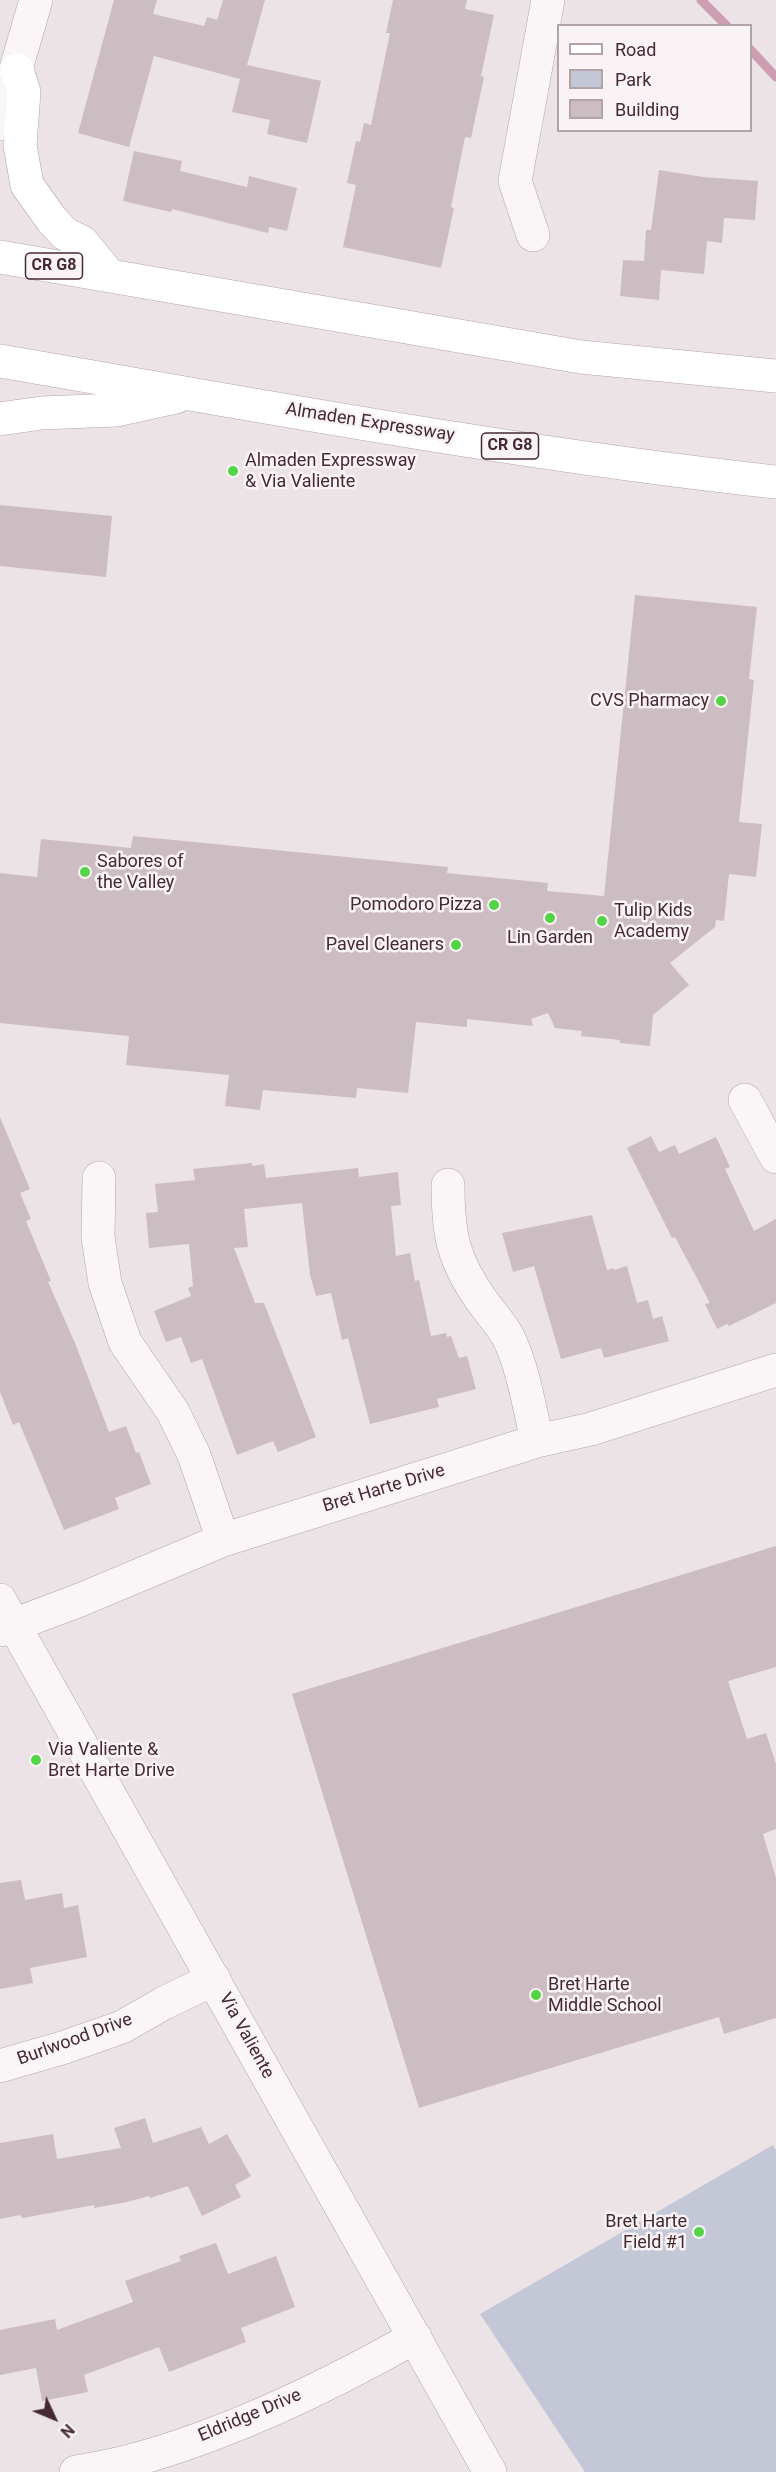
<!DOCTYPE html>
<html>
<head>
<meta charset="utf-8">
<style>
	body { margin:0 }
	#map { position:relative; width:776px; height:2472px; overflow:hidden; background:#ece3e6; font-family:Roboto,sans-serif }
	canvas { display:block }
	.legend { position:absolute; left:557px; top:24px; width:195px; height:108px; box-sizing:border-box; background:#f9f3f5; border:2px solid #b1a3a7; margin:0; padding:8px 10px; list-style:none; font-size:18px; color:#452a32 }
	.legend li { display:flex; align-items:center; gap:12px; height:30px }
	.legend b { width:30px; border:2px solid #b1a3a7 }
	.north { position:absolute; left:24px; top:2388px; width:60px; height:60px; -webkit-text-stroke:4px #f9f3f5; paint-order:stroke; rotate:134deg; font-size:16px; font-weight:700; line-height:24px; text-align:center; color:#452a32 }
	.north::after { content:''; display:block; margin:auto; width:21px; height:27px; background:#452a32; clip-path:polygon(50% 0,100% 100%,50% 72%,0 100%) }
</style>
</head>
<body>
<div id="map">
<canvas width="776" height="2472"></canvas>
<ul class="legend">
<li><b style="height:8px;background:#fff"></b>Road</li>
<li><b style="height:16px;background:#c4c7d6"></b>Park</li>
<li><b style="height:16px;background:#ccbdc2"></b>Building</li>
</ul>
<div class="north">N</div>
</div>
<script>
const c = document.querySelector('canvas').getContext('2d');
c.lineJoin = 'round';
function paint(path, color) { c.fillStyle = color; c.fill(path, 'evenodd'); }
function trace(path, color, width, dash) { c.strokeStyle = color; c.lineWidth = width; c.lineCap = dash ? 'butt' : 'round'; c.setLineDash(dash || []); c.stroke(path); }
function label(font, color, halo, rows, align = 'center') {
  c.font = font + ' Roboto,sans-serif'; c.lineWidth = 5; c.setLineDash([]); c.textBaseline = 'middle'; c.strokeStyle = halo; c.fillStyle = color; for (const [text, x, y, turn = 0] of rows) {
    c.save(); c.translate(x, y); c.rotate((+turn || 0) * Math.PI / 180); c.textAlign = isNaN(turn) ? turn : align; if (halo) c.strokeText(text, 0, 0); c.fillText(text, 0, 0); c.restore();
  }
}
const green = new Path2D(`
	M 773,2145 L 776,2150 L 776,2472 L 585,2472 L 480,2314 Z`);
const stream = new Path2D(`
	M 701,0 L 727,26
	M 750,49 L 776,77`);
const building = new Path2D(`
	M 114,0 L 157,0 L 153,14 L 204,26 L 207,17 L 217,20 L 223,0 L 265,0 L 247,65 L 321,81 L 307,143 L 267,134 L 270,120 L 232,112 L 240,79 L 154,56 L 129,147 L 78,133 Z
	M 393,0 L 467,0 L 465,9 L 494,15 L 481,76 L 484,77 L 471,138 L 465,137 L 451,207 L 454,208 L 441,268 L 343,247 L 356,185 L 347,183 L 356,141 L 360,142 L 364,123 L 371,125 L 390,33 L 386,33 Z
	M 134,151 L 182,161 L 180,171 L 247,187 L 249,176 L 297,188 L 287,231 L 269,227 L 268,233 L 172,209 L 171,212 L 123,201 Z
	M 659,170 L 703,177 L 758,181 L 755,220 L 724,218 L 722,243 L 707,241 L 704,274 L 661,270 L 659,300 L 620,296 L 623,260 L 644,261 L 646,230 L 651,230 Z
	M 0,505 L 112,516 L 106,577 L 0,566 Z
	M 635,595 L 757,607 L 749,679 L 754,680 L 739,822 L 762,824 L 756,877 L 729,874 L 724,921 L 716,920 L 715,927 L 670,963 L 689,985 L 653,1015 L 650,1046 L 620,1043 L 620,1040 L 581,1036 L 582,1031 L 555,1028 L 548,1013 L 531,1019 L 533,1026 L 467,1019 L 467,1027 L 416,1022 L 408,1093 L 357,1088 L 356,1098 L 263,1090 L 260,1110 L 225,1106 L 229,1075 L 126,1065 L 129,1036 L 0,1023 L 0,873 L 37,877 L 41,839 L 131,848 L 133,836 L 448,867 L 447,873 L 548,883 L 547,891 L 604,896 Z
	M 0,1117 L 30,1189 L 20,1193 L 31,1219 L 26,1221 L 51,1281 L 48,1282 L 75,1343 L 109,1432 L 126,1426 L 136,1453 L 139,1452 L 151,1484 L 115,1498 L 119,1509 L 64,1530 L 19,1422 L 13,1425 L 0,1392 Z
	M 651,1136 L 659,1152 L 675,1145 L 679,1154 L 716,1137 L 730,1167 L 725,1169 L 754,1231 L 776,1219 L 776,1303 L 729,1326 L 727,1324 L 717,1329 L 705,1304 L 710,1303 L 675,1237 L 672,1238 L 627,1148 Z
	M 252,1163 L 252,1166 L 264,1164 L 266,1178 L 358,1168 L 359,1177 L 398,1172 L 401,1205 L 391,1206 L 396,1256 L 410,1253 L 415,1281 L 419,1280 L 431,1336 L 446,1333 L 447,1337 L 451,1336 L 459,1358 L 467,1356 L 476,1389 L 437,1399 L 439,1407 L 370,1424 L 348,1338 L 342,1340 L 331,1293 L 316,1296 L 310,1275 L 302,1203 L 244,1209 L 248,1247 L 234,1248 L 255,1303 L 264,1303 L 316,1437 L 278,1452 L 273,1441 L 237,1455 L 202,1359 L 191,1363 L 181,1337 L 166,1342 L 154,1311 L 191,1296 L 188,1288 L 193,1286 L 189,1244 L 149,1248 L 146,1213 L 158,1212 L 155,1184 L 195,1180 L 193,1169 Z
	M 592,1215 L 607,1270 L 614,1268 L 614,1270 L 627,1266 L 637,1303 L 648,1300 L 653,1319 L 662,1316 L 669,1341 L 604,1358 L 601,1348 L 561,1359 L 534,1266 L 513,1272 L 502,1233 Z
	M 776,1546 L 776,1667 L 728,1681 L 747,1739 L 766,1733 L 776,1764 L 776,1829 L 763,1834 L 776,1878 L 776,2018 L 724,2034 L 719,2017 L 419,2108 L 292,1694 Z
	M 21,1880 L 25,1900 L 62,1893 L 64,1908 L 78,1905 L 87,1957 L 30,1968 L 33,1983 L 0,1989 L 0,1883 Z
	M 145,2118 L 153,2143 L 201,2127 L 209,2144 L 227,2134 L 251,2176 L 235,2185 L 241,2197 L 202,2216 L 188,2186 L 150,2198 L 149,2196 L 127,2202 L 94,2208 L 94,2205 L 23,2218 L 20,2215 L 0,2219 L 0,2143 L 53,2134 L 57,2159 L 121,2148 L 114,2128 Z
	M 216,2243 L 228,2274 L 276,2256 L 295,2307 L 241,2328 L 246,2342 L 169,2372 L 159,2347 L 84,2375 L 88,2392 L 42,2401 L 36,2368 L 0,2375 L 0,2330 L 55,2319 L 57,2330 L 133,2302 L 125,2281 L 181,2261 L 179,2256 Z`);
const minor = new Path2D(`
	M 0,124 L 36,0
	M 533,235 L 515,181 L 548,0
	M 745,1100 L 776,1157
	M 99,1178 L 98,1237 L 105,1283 L 125,1342 L 173,1412 L 194,1455 L 223,1540
	M 448,1185 C 448,1235 453,1260 482,1301 C 490,1312 500,1323 507,1335 C 522,1362 530,1410 537,1441
	M 0,1630 L 80,1600 L 223,1540 L 537,1441 L 591,1429 L 776,1370
	M 0,2066 L 62,2048 L 122,2027 L 164,2003 L 214,1979
	M 76,2472 C 94,2469 112,2466 130,2461 C 227,2435 327,2387 415,2337`);
const tertiary = new Path2D(`
	M 0,1600 L 490,2472`);
const primary = new Path2D(`
	M 17,70 L 24,92 L 20,145 L 27,185 L 52,220 L 65,234 L 82,242 L 109,275
	M 0,257 L 581,357 L 776,376
	M 0,361 C 258,405 516,454 776,482
	M 0,419 L 42,413 L 117,410 L 176,397`);
const markers = [
	[233,471,6,"#52d445"],
	[721,701,6,"#52d445"],
	[85,872,6,"#52d445"],
	[494,905,6,"#52d445"],
	[550,918,6,"#52d445"],
	[602,921,6,"#52d445"],
	[456,945,6,"#52d445"],
	[36,1760,6,"#52d445"],
	[536,1995,6,"#52d445"],
	[699,2232,6,"#52d445"]
];
const shields = [
	[54,266,57],
	[510,446,57]
];
const shieldNames = [
	["CR G8",54,266],
	["CR G8",510,446]
];
const streetNames = [
	["Almaden Expressway",370,423,9],
	["Bret Harte Drive",384,1489,-17],
	["Via Valiente",246,2036,61],
	["Burlwood Drive",75,2040,-20],
	["Eldridge Drive",250,2416,-23]
];
const poiNames = [
	["Almaden Expressway",245,461],
	["& Via Valiente",245,482],
	["CVS Pharmacy",709,701,"right"],
	["Sabores of",97,862],
	["the Valley",97,883],
	["Pomodoro Pizza",482,905,"right"],
	["Tulip Kids",614,911],
	["Academy",614,932],
	["Lin Garden",550,938,"center"],
	["Pavel Cleaners",444,945,"right"],
	["Via Valiente &",48,1750],
	["Bret Harte Drive",48,1771],
	["Bret Harte",548,1985],
	["Middle School",548,2006],
	["Bret Harte",687,2222,"right"],
	["Field #1",687,2243,"right"]
];
paint(green, '#c4c7d6');
trace(stream, '#cd9db1', 9);
paint(building, '#ccbdc2');
trace(minor, '#b3a4a9', 34);
trace(tertiary, '#b3a4a9', 34);
trace(primary, '#b8a2a9', 34);
trace(minor, '#faf6f7', 33);
trace(tertiary, '#faf6f7', 33);
trace(primary, '#fff', 33);
for (const [x, y, r, color] of markers) { const dot = new Path2D(); dot.arc(x, y, r, 0, 2 * Math.PI); c.fillStyle = color; c.fill(dot); trace(dot, '#f9f3f5', 2); }
for (const [x, y, w] of shields) { const box = new Path2D(); box.roundRect(x - w / 2, y - 13, w, 26, 4.5); c.fillStyle = '#f9f3f5'; c.fill(box); trace(box, '#452a32', 1.5); }
label('bold 16px', '#452a32', null, shieldNames);
label('18px', '#452a32', '#f9f3f5', streetNames);
label('18px', '#452a32', '#f9f3f5', poiNames, 'left');
</script>
</body>
</html>
